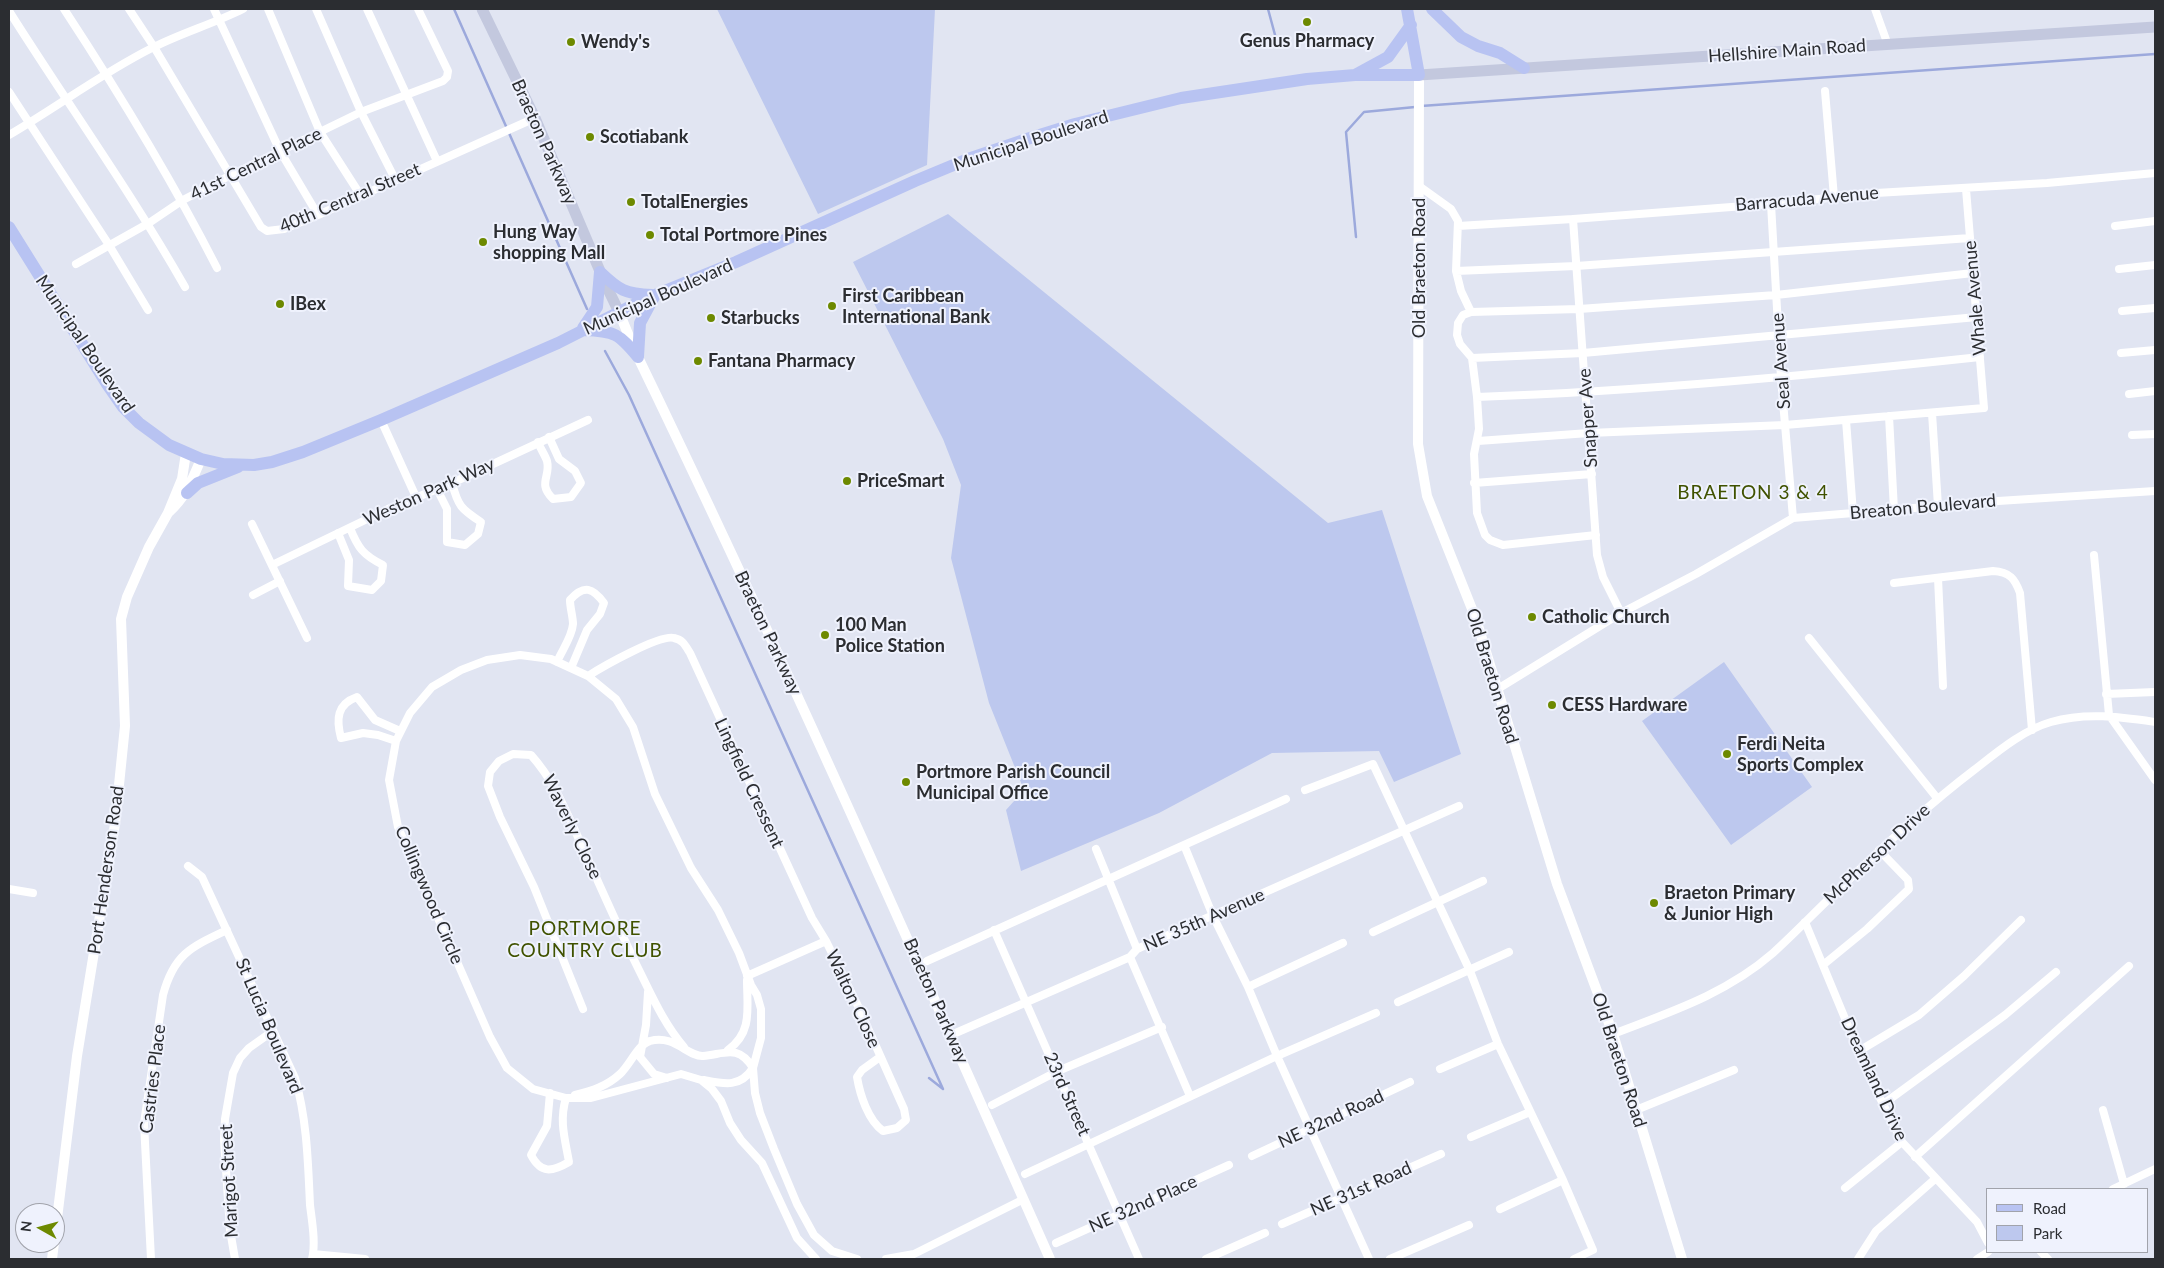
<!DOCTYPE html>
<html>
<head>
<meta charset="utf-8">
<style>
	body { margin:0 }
	#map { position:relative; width:2164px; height:1268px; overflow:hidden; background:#e1e5f2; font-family:Lato,sans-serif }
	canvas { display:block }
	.frame { position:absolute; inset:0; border:10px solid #2b2d31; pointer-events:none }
	.legend { position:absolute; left:1986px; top:1188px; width:162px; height:65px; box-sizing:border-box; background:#eff2fd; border:1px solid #a1a3ab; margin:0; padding:6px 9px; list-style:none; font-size:15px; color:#2b2d31 }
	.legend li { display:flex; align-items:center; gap:10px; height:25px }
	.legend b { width:25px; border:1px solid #a1a3ab }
	.north { position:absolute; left:15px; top:1203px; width:50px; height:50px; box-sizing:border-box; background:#eff2fd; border:1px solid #a1a3ab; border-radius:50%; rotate:277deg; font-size:14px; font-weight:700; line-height:20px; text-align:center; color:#2b2d31 }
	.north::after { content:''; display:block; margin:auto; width:18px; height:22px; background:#6d8900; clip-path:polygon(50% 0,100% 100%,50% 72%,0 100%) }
</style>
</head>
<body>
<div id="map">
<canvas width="2164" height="1268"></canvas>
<div class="frame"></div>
<ul class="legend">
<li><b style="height:6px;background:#b8c3f2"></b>Road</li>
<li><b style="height:14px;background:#bdc8ee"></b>Park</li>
</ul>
<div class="north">N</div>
</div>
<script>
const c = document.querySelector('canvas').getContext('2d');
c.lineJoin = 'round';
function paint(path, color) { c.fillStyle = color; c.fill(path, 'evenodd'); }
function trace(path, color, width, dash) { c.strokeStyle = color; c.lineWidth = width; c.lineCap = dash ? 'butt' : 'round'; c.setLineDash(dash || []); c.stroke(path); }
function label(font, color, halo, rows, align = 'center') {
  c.font = font + ' Lato,sans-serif'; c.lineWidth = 4; c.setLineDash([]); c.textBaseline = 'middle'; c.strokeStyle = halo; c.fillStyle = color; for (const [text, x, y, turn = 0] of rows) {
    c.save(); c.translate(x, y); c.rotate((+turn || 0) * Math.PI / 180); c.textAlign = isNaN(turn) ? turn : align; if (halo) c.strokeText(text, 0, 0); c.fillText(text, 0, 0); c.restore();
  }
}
const green = new Path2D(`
	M 717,9 L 935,9 L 927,165 L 818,214 Z
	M 948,214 L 1328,523 L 1382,510 L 1461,754 L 1394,782 L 1379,751 L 1272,753 L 1159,813 L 1021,871 L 1006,810 L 1024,790 L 989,703 L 951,558 L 961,485 L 943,439 L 853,262 Z
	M 1724,662 L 1812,787 L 1731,845 L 1642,721 Z`);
const stream = new Path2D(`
	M 454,9 L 587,309
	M 1268,9 L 1278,46
	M 1421,106 L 2155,54
	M 1356,237 L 1346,132 L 1364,112 L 1415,107
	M 605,351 L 629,395 L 943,1089 L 929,1078`);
const minor = new Path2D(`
	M 64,9 C 119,93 171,178 217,268
	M 129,9 L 154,47 L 261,227 L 267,231 L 284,229 L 318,215 L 535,118
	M 214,9 L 280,151 L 318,215
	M 268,9 L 320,132 L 361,196
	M 316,9 L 361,112 L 395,179
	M 367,9 L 437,161
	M 1875,9 L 1888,45
	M 9,11 C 67,103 131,192 185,287
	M 1825,91 L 1834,197
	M 9,92 L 109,245 L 148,310
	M 9,135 C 57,107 102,73 152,48 C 181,33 213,24 243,9
	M 1419,186 L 1451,209 L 1458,221 L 1456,271 L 1461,291 L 1471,312 L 1463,315 L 1458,323 L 1457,335 L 1460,344 L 1472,358 L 1477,397 L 1479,429 L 1474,454 L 1477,513 L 1485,535 L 1490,540 L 1503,545 L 1596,535
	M 1771,204 L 1781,378 L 1793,518
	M 1573,219 L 1597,555 L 1603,577 L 1621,613
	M 1458,226 L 1573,219 L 1771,204 L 1876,193 L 2047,183 L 2155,173
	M 2115,226 L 2155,221
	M 76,264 L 149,223 L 183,200 L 231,175 L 361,112 L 443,81 L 447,77 L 448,71 L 418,9
	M 2119,269 L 2155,265
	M 1456,271 L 1576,266 L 1970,238
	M 2122,311 L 2155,308
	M 1471,312 L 1579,309 L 1776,295 L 1973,273
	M 2121,353 L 2155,350
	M 1472,358 L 1583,353 L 1977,317
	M 2129,394 L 2155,391
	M 1477,397 C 1645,391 1812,375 1980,357
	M 1932,413 L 1938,506
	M 1889,416 L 1894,510
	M 381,420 L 416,497
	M 1846,420 L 1853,513
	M 2132,435 L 2155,434
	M 1478,441 L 1589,433 L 1785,425 L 1984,408 L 1966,189
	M 538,442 C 540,448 545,455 547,461 C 551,477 537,483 553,499 L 571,497 L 581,483 L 575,471 L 559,459 L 549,437
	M 1474,483 L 1592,474
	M 437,489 L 447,509 L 447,542 L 465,545 L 478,534 L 481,522 C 461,509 458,506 452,483
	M 252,524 L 307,638
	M 338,533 L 349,560 L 348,586 L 372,590 L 381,581 L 383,565 C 363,555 358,548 350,528
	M 2094,555 L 2109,715 L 2155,780
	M 272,565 L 388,509 L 452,483 L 588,420
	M 1938,578 L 1943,686
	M 1894,583 L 1993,571 C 2010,572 2015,579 2020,593 L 2032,730
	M 253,595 L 280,581
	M 1809,638 L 1937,798
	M 557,662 C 562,650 572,637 573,624 C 573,617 570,608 570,600 C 584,584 593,588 604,603 L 600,614 L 587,630 L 571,668
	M 588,676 C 602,667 660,634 674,638 C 683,640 685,645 690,653 L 812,918 L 826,941 L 747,976
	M 1496,690 L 1621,613 L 1696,574 L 1793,518 L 1998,501 L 2155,491
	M 2106,694 L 2155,692
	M 396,741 L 378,735 L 363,733 L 341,738 C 336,719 337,704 357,697 L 375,720 L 400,731
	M 1305,790 L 1373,764 L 1470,971 L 1498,1044 L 1563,1180 L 1593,1250 L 1574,1259
	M 1184,845 L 1213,916 L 1248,987 L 1277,1056 L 1369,1259
	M 1096,849 L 1137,949
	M 188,866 L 202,877 L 295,1078 C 307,1119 308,1162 310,1205 C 312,1222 316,1243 312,1259
	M 9,889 L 33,893
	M 1805,922 L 1868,1074 L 1902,1142 L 1977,1222 L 1988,1243
	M 994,930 L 1139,1259
	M 1373,932 L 1483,881
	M 826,941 L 858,1006 L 904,1109 L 906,1120 L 897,1128 L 883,1131 C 868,1120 860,1095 857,1077 L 862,1070 L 880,1057
	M 1130,957 L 1190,1096
	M 927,961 L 1286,799
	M 1823,965 L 1867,929 L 1909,889 L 1908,880 L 1879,850
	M 1248,987 L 1343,943
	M 648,992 L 646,1025 L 640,1057 L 654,1074 L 667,1078
	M 1398,1002 L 1509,952
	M 583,1009 L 534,887 L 500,817 L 488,786 L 490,772 L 499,761 L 513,754 L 531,755 C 556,783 567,814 583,848 C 601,888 619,929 638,968 C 652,996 664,1024 684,1047
	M 1613,1034 C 1670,1012 1726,994 1773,953 C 1794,934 1813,914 1833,895 C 1878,851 1924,808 1974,770 C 1997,752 2023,730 2051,722 C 2086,712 2120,717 2155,722
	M 951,1035 L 1130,957 L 1137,949 L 1459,806
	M 728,1050 C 753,1032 747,1008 747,980
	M 1859,1051 L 1919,1015 L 1964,976 L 2021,920
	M 1440,1069 L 1498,1044
	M 704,1080 C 724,1084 740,1088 753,1068
	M 550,1093 L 547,1126 L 531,1155 C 541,1174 552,1172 569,1162 C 565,1139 559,1121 566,1098
	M 575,1095 C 592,1091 607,1086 620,1074 C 630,1065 638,1044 650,1041 C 674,1034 688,1057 703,1056 C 725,1054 738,1044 753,1068
	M 992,1105 L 1058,1071 L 1162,1027
	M 1882,1105 L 2005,1015 L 2056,972
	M 1636,1110 L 1734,1070
	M 2103,1110 L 2124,1184
	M 1471,1137 L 1530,1112
	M 1252,1156 L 1410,1082
	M 1915,1157 L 2129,966
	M 1025,1174 L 1277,1056 L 1376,1013
	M 1845,1188 L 1902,1142
	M 2113,1189 L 2155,1169
	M 1500,1209 L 1563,1180
	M 1282,1224 L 1441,1154
	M 1056,1243 L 1229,1165
	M 2041,1252 L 2048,1259
	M 313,1254 L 365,1259
	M 151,1259 L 144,1123 L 163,995 C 174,954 191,947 227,930
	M 235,1259 L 230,1230 L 224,1140 L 225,1119 L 233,1073 L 240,1058 L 249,1048 L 273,1031
	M 816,1259 L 797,1238 L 762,1163 L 741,1140 L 730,1123 L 721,1101 L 712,1089 L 701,1080 L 681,1074 L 591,1098 L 566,1098 L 533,1089 L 507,1068 L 490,1037 L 398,827 L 389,780 L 396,741 L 410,713 L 432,687 L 461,670 L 487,660 L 520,655 L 551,659 L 588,676 L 616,699 L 633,727 L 655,794 L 691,868 L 718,910 L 739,953 L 751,985 L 757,995 L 761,1009 L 761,1038 L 753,1068 L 755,1093 L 760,1113 L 774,1149 L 797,1204 L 814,1235 L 832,1251 L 857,1259
	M 886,1259 L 914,1254 L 1022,1200
	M 1206,1259 L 1265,1233
	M 1390,1259 L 1469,1225
	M 1858,1259 L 1876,1231 L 1935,1179
	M 1977,1259 L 1988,1252`);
const tertiary = new Path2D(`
	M 1419,75 L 1418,444 L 1427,496 L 1476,619 L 1557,884 L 1613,1034 L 1682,1259
	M 619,312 L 635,351 C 780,650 915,955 1050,1259
	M 169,512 C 186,497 192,480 201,459
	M 55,1235 L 77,1056 L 115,824 L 125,726 L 121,619 L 127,597 L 149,547 L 168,513 L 182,479 L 186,453
	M 52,1259 L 54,1243`);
const secondary = new Path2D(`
	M 482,9 L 535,118 L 605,283 L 619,312
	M 1419,75 L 2155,27`);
const primary = new Path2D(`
	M 1432,9 L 1461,37 L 1478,46 L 1500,53 L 1524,68
	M 1355,75 L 1388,57 L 1411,25
	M 9,227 L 107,384 L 123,407 L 139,423 L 169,445 L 201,459 L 223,464 L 254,465 L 272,462 L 303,452 L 381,420 L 558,343 L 645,299 L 736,262 L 915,181 L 968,159 L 1030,138 L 1075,124 L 1181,98 L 1307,79 L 1355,75 L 1419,75 L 1407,9
	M 600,272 C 619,290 625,294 652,295
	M 583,328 L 597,307 L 600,272
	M 584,330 C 615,331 619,334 638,357
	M 638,357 L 640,323 L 655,295
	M 187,493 L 198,483 L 238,467`);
const markers = [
	[1307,22,5,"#6d8900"],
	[571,42,5,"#6d8900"],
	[590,137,5,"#6d8900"],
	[631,202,5,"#6d8900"],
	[650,235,5,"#6d8900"],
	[483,242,5,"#6d8900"],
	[280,304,5,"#6d8900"],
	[832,306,5,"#6d8900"],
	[711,318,5,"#6d8900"],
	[698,361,5,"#6d8900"],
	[847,481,5,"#6d8900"],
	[1532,617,5,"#6d8900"],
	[825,635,5,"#6d8900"],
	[1552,705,5,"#6d8900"],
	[1727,754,5,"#6d8900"],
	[906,782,5,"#6d8900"],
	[1654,903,5,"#6d8900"]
];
const poiNames = [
	["Genus Pharmacy",1307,41,"center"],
	["Wendy's",581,42],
	["Scotiabank",600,137],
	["TotalEnergies",641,202],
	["Hung Way",493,232],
	["shopping Mall",493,253],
	["Total Portmore Pines",660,235],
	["First Caribbean",842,296],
	["International Bank",842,317],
	["IBex",290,304],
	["Starbucks",721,318],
	["Fantana Pharmacy",708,361],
	["PriceSmart",857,481],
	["Catholic Church",1542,617],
	["100 Man",835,625],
	["Police Station",835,646],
	["CESS Hardware",1562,705],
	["Ferdi Neita",1737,744],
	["Sports Complex",1737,765],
	["Portmore Parish Council",916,772],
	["Municipal Office",916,793],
	["Braeton Primary",1664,893],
	["& Junior High",1664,914]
];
const streetNames = [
	["Hellshire Main Road",1787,51,-4],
	["Municipal Boulevard",1031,141,-18],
	["Braeton Parkway",544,142,66],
	["41st Central Place",256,164,-26],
	["40th Central Street",350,198,-23],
	["Barracuda Avenue",1807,199,-5],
	["Old Braeton Road",1419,268,-90],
	["Municipal Boulevard",658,297,-24],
	["Whale Avenue",1975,298,-95],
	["Municipal Boulevard",85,344,56],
	["Seal Avenue",1781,361,-94],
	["Snapper Ave",1588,418,-94],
	["Weston Park Way",429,492,-24],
	["Breaton Boulevard",1923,507,-5],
	["Braeton Parkway",768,633,65],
	["Old Braeton Road",1492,676,73],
	["Lingfield Cressent",749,783,65],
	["Waverly Close",572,827,64],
	["McPherson Drive",1877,854,-43],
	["Port Henderson Road",106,870,-82],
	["Collingwood Circle",429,895,67],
	["NE 35th Avenue",1204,920,-24],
	["Walton Close",853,999,65],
	["Braeton Parkway",936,1001,66],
	["St Lucia Boulevard",269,1026,67],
	["Old Braeton Road",1619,1060,72],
	["Castries Place",153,1079,-83],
	["Dreamland Drive",1874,1079,65],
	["23rd Street",1067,1094,66],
	["NE 32nd Road",1331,1119,-25],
	["Marigot Street",229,1181,-93],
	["NE 31st Road",1361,1189,-24],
	["NE 32nd Place",1143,1204,-24]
];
const neighbourhoodNames = [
	["BRAETON 3 & 4",1753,493],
	["PORTMORE",585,929],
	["COUNTRY CLUB",585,951]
];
paint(green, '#bdc8ee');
trace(stream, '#9ca9dc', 2.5);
trace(minor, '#fff', 8);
trace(tertiary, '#fff', 10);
trace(secondary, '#c3c8de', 11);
trace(primary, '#b8c3f2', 12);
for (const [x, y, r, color] of markers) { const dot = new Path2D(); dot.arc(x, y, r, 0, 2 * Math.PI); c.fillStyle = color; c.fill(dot); trace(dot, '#eff2fd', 2); }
label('bold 18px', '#2b2d31', '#eff2fd', poiNames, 'left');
label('18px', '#2b2d31', '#eff2fd', streetNames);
c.letterSpacing = '1px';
label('19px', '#405200', '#eff2fd', neighbourhoodNames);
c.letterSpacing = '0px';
</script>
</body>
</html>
